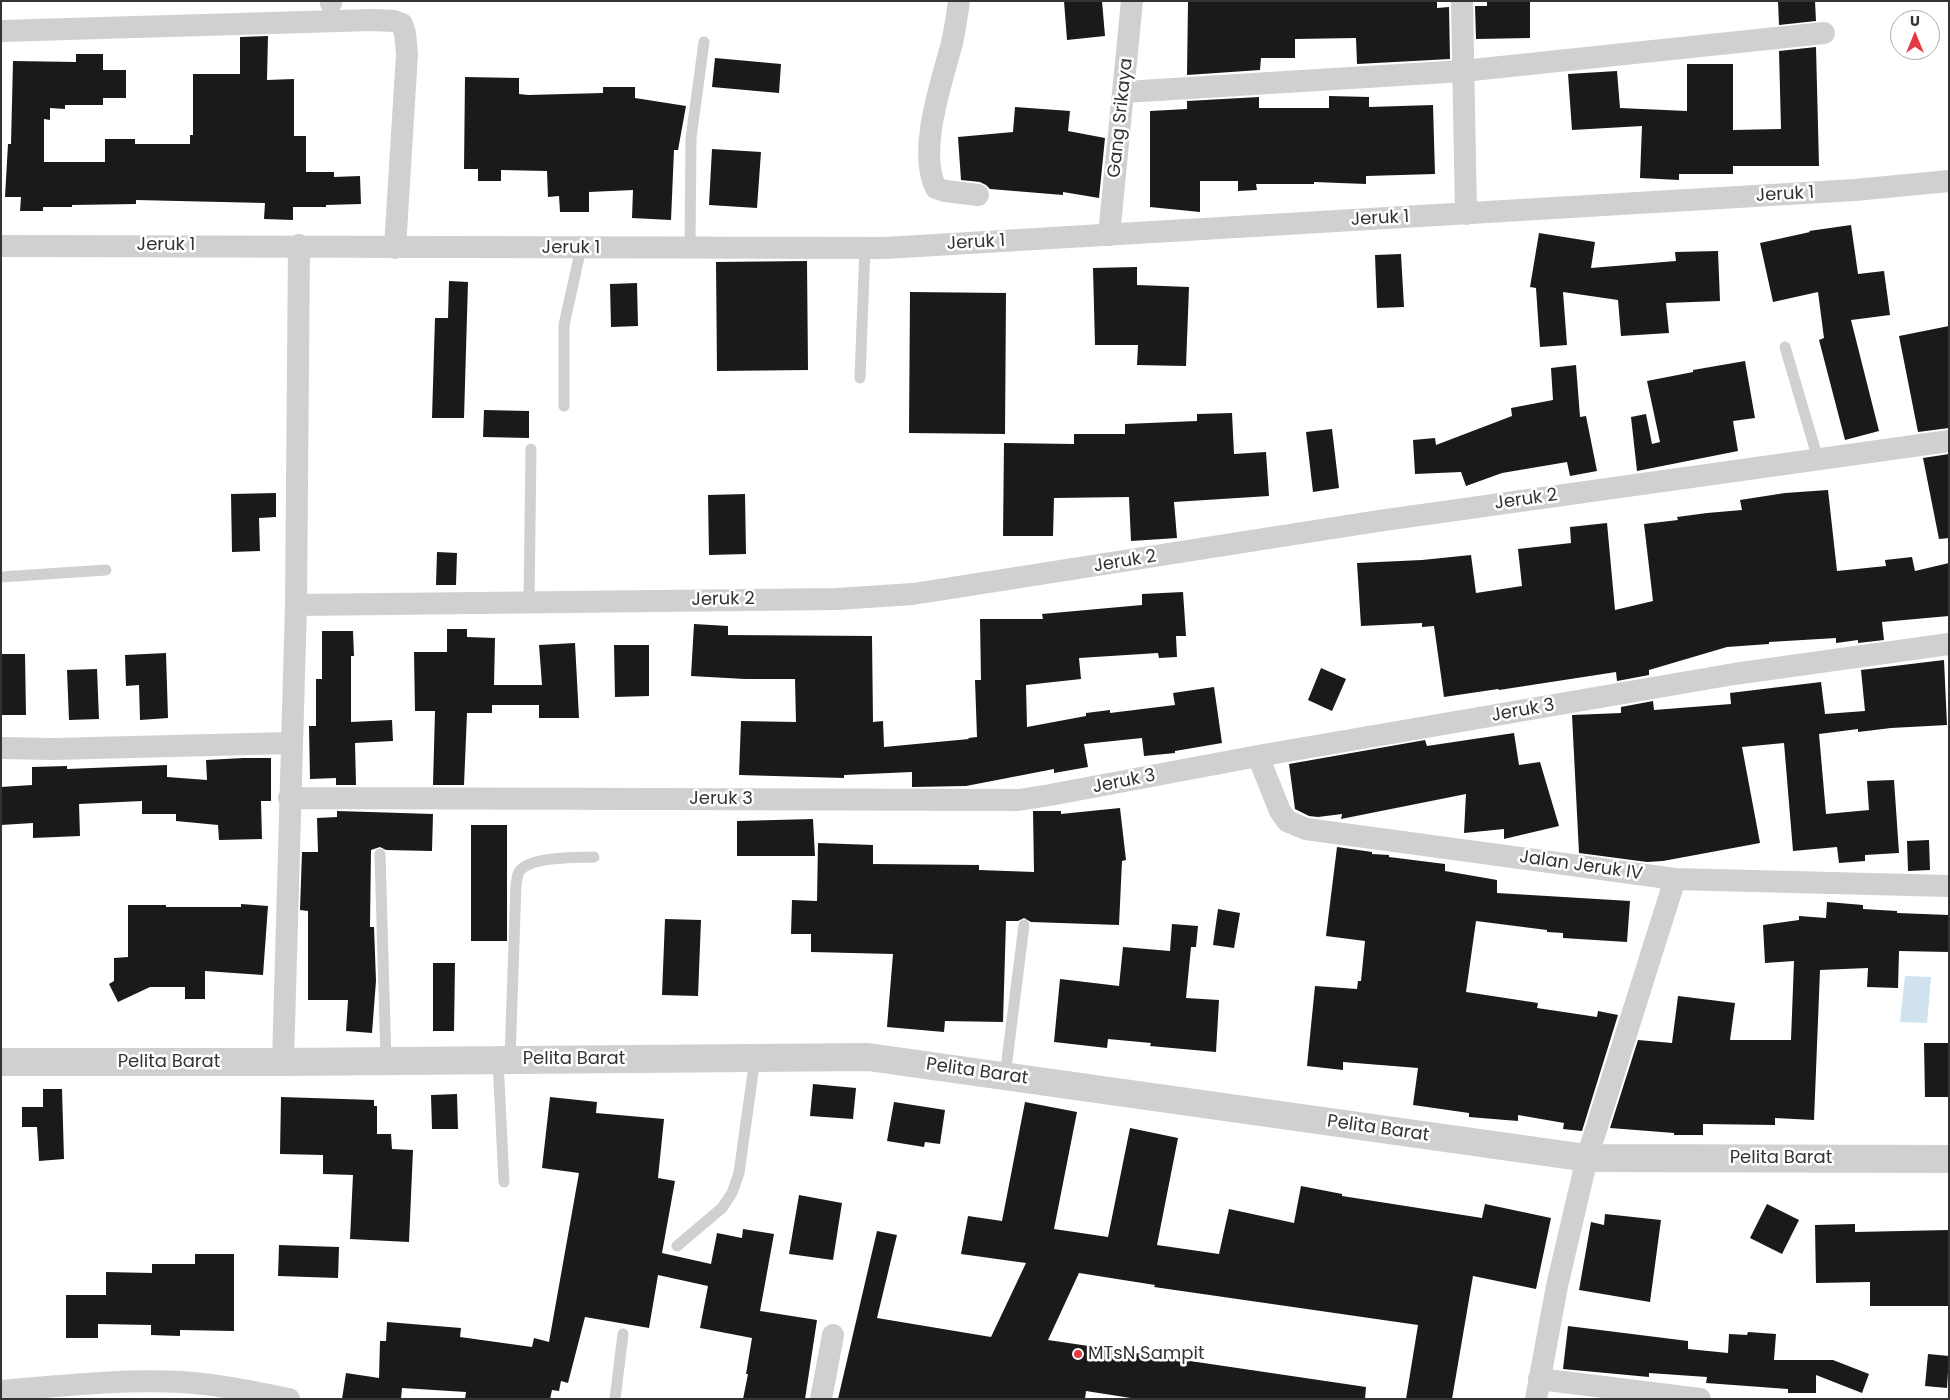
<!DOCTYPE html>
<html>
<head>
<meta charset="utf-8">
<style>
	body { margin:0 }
	#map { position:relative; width:1950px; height:1400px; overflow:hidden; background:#fff; font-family:Poppins,sans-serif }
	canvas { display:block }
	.frame { position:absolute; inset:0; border:2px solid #333; pointer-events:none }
	.north { position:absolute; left:1890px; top:10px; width:50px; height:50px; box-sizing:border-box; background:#fff; border:1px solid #adadad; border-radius:50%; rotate:0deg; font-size:14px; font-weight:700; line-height:20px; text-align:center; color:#333 }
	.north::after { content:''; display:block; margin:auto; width:18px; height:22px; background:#e63946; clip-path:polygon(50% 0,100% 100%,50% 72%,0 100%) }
</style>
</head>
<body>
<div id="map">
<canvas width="1950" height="1400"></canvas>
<div class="frame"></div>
<div class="north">U</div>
</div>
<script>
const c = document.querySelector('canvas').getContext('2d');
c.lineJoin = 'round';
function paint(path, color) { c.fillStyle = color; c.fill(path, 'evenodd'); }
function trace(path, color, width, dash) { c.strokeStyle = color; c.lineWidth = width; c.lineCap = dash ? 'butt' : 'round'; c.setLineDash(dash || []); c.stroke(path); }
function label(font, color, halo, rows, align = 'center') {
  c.font = font + ' Poppins,sans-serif'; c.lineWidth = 5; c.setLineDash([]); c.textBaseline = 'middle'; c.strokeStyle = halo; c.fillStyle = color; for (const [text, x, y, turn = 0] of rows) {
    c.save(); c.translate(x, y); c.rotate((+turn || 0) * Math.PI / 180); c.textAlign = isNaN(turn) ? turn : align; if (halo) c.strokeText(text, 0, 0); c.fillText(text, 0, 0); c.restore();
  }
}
const water = new Path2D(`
	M 1905,976 L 1931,977 L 1927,1023 L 1900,1022 Z`);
const building = new Path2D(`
	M 1064,1 L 1102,1 L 1105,36 L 1067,40 Z
	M 1188,1 L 1437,1 L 1437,8 L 1449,7 L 1450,59 L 1357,64 L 1356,38 L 1295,39 L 1295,58 L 1261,58 L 1260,70 L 1187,75 Z
	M 1487,1 L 1530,1 L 1530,38 L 1476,39 L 1475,6 L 1487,6 Z
	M 1778,1 L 1815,1 L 1816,21 L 1779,25 Z
	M 268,36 L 267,80 L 294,79 L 294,136 L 306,136 L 306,172 L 334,172 L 334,177 L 360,176 L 361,204 L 326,205 L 326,207 L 293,207 L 293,220 L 264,219 L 265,203 L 136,200 L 136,204 L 72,205 L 72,207 L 43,207 L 43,211 L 20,211 L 21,197 L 5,197 L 8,144 L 11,144 L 13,61 L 76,62 L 76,54 L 103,54 L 103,70 L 126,70 L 126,98 L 103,98 L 103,105 L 65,105 L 65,109 L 50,108 L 50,120 L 44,119 L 44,162 L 105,162 L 105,139 L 135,139 L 135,144 L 190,144 L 190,135 L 193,135 L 193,74 L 240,74 L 240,37 Z
	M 1816,47 L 1819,166 L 1733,166 L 1733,174 L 1679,174 L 1679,180 L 1640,178 L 1642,126 L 1572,130 L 1568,74 L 1617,71 L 1620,108 L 1687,111 L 1687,64 L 1733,64 L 1733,130 L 1781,129 L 1779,51 Z
	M 715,58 L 781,64 L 779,93 L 712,87 Z
	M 465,77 L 519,78 L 519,94 L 528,95 L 603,93 L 603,87 L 635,87 L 635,98 L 686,106 L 678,150 L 674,150 L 671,220 L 632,218 L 633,190 L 589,192 L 589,212 L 560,212 L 559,196 L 548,197 L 547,171 L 501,170 L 501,181 L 478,181 L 478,169 L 464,169 Z
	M 1329,96 L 1369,97 L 1369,107 L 1433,105 L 1435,174 L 1366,176 L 1366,184 L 1314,182 L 1314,184 L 1256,184 L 1257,190 L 1238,191 L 1238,181 L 1200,181 L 1200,212 L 1150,207 L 1150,111 L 1187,109 L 1187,101 L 1259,97 L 1259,108 L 1329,108 Z
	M 1015,107 L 1070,111 L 1068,131 L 1105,138 L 1099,198 L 1063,192 L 1063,195 L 990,189 L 986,185 L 980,182 L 961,180 L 958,137 L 1013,132 Z
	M 712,149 L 761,152 L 757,208 L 709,205 Z
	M 1851,225 L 1858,274 L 1884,271 L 1890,315 L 1851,320 L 1879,431 L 1845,440 L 1819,340 L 1824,338 L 1818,292 L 1773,302 L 1760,243 L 1810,232 L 1809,231 Z
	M 1539,233 L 1595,242 L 1591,268 L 1676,261 L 1675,252 L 1718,251 L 1720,301 L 1666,303 L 1669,333 L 1621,336 L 1618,300 L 1563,292 L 1567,345 L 1540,347 L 1536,288 L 1530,287 Z
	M 1401,254 L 1404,307 L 1377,308 L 1375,255 Z
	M 807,261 L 808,370 L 717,371 L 716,262 Z
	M 1137,267 L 1137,285 L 1189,287 L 1186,366 L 1137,365 L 1138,345 L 1095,345 L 1093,268 Z
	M 449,281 L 468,282 L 464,418 L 432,418 L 435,318 L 448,318 Z
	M 637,283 L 638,326 L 611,327 L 610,284 Z
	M 910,292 L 1006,293 L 1005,434 L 909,433 Z
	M 1949,326 L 1949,428 L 1918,432 L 1899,336 Z
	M 1745,361 L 1755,418 L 1733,421 L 1738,451 L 1637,471 L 1631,417 L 1646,414 L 1652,444 L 1660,442 L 1647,381 L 1693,372 L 1693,370 Z
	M 1576,365 L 1580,417 L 1586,416 L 1597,471 L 1570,476 L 1567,462 L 1502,473 L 1466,486 L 1461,472 L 1415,474 L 1413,440 L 1435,438 L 1436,445 L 1512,416 L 1511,408 L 1553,400 L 1551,368 Z
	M 484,410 L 529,411 L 529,438 L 483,437 Z
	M 1232,413 L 1234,454 L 1266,452 L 1269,496 L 1174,502 L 1177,538 L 1131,541 L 1129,497 L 1054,498 L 1053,536 L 1003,536 L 1004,443 L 1074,444 L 1074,434 L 1125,434 L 1125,424 L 1197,421 L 1197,414 Z
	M 1332,429 L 1339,488 L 1313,492 L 1306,432 Z
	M 1949,454 L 1949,538 L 1939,539 L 1923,458 Z
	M 1828,490 L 1837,571 L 1886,566 L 1885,560 L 1912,557 L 1915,571 L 1949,563 L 1949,616 L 1882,622 L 1884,640 L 1858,643 L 1858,640 L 1836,643 L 1836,638 L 1769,642 L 1769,644 L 1727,647 L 1649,670 L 1649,675 L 1617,681 L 1616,672 L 1499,690 L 1498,689 L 1444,697 L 1434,626 L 1422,627 L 1422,623 L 1361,626 L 1357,563 L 1422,560 L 1471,555 L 1476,593 L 1522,586 L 1518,549 L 1571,543 L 1570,527 L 1607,523 L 1615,610 L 1653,601 L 1644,524 L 1678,520 L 1677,517 L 1707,513 L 1742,510 L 1740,500 L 1785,493 Z
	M 276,493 L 276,517 L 259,518 L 260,551 L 232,552 L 231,494 Z
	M 745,494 L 746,554 L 709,555 L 708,495 Z
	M 437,552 L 457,553 L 456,585 L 436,585 Z
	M 1183,592 L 1186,636 L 1176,636 L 1177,657 L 1159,658 L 1158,653 L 1079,658 L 1081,679 L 1026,685 L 1027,727 L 1086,716 L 1086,713 L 1110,710 L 1110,713 L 1175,705 L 1173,693 L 1214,687 L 1222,743 L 1175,751 L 1175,753 L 1144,756 L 1142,738 L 1084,744 L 1088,767 L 1054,773 L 1054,769 L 966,786 L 912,787 L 912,772 L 844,775 L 844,778 L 739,775 L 741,721 L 796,722 L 795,679 L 745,679 L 691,676 L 694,624 L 728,626 L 728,635 L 872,636 L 873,722 L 883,721 L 884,747 L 969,739 L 968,738 L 977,737 L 975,680 L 981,680 L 980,619 L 1043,619 L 1042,614 L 1142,605 L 1142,594 Z
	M 447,629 L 467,629 L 467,637 L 495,638 L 494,685 L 542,685 L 539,645 L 575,643 L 579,718 L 539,718 L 539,705 L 492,705 L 492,713 L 467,713 L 464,785 L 433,785 L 435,711 L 415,711 L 414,652 L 447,652 Z
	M 322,631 L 353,631 L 354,656 L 351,656 L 351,722 L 392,720 L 393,741 L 355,743 L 356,785 L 336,785 L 336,778 L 310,779 L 309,726 L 316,726 L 316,679 L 322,679 Z
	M 614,645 L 649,645 L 649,696 L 615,697 Z
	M 166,653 L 168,718 L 140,720 L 139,685 L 126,686 L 125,655 Z
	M 1,654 L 25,654 L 26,715 L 1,715 Z
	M 1944,660 L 1947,725 L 1891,728 L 1858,732 L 1858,729 L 1819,734 L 1826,814 L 1869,810 L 1867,781 L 1894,780 L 1899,853 L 1865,855 L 1865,861 L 1839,863 L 1837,847 L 1793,851 L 1784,743 L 1742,747 L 1760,843 L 1663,861 L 1647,862 L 1579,853 L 1572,715 L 1621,713 L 1621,707 L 1653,701 L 1654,710 L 1731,704 L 1730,693 L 1821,682 L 1825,714 L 1865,711 L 1861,670 Z
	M 1321,668 L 1346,679 L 1332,711 L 1308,700 Z
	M 97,669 L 99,719 L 69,720 L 67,670 Z
	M 1514,733 L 1519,765 L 1540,762 L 1559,826 L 1504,839 L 1504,829 L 1464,833 L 1466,794 L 1341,819 L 1342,814 L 1318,817 L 1309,816 L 1295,809 L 1289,764 L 1425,740 L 1427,746 Z
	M 244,758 L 271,758 L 271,801 L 261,801 L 262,839 L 219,840 L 218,825 L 176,821 L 176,814 L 142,814 L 142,801 L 79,804 L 80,836 L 33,838 L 33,823 L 1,825 L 1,787 L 32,785 L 32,767 L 67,766 L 67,769 L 167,765 L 167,777 L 207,780 L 206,760 Z
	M 1120,808 L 1126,860 L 1122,861 L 1119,925 L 1031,922 L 1024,918 L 1018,921 L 1006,921 L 1003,1022 L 945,1021 L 944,1032 L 887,1027 L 893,954 L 811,952 L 811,934 L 791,934 L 792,900 L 817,901 L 818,843 L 873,845 L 873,864 L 979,865 L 979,870 L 1034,872 L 1033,811 L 1061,811 L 1061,814 Z
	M 337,811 L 433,814 L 432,851 L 386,850 L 380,847 L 371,850 L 370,927 L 374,927 L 376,981 L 372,1033 L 346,1031 L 348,1000 L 308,1000 L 308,911 L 300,910 L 302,852 L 318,852 L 317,818 L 337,817 Z
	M 813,819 L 815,856 L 737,856 L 737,821 Z
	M 471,825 L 507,825 L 507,941 L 471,941 Z
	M 1929,840 L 1930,870 L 1908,871 L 1907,841 Z
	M 1337,847 L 1372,852 L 1372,854 L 1389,855 L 1389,857 L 1445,864 L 1445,871 L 1497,880 L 1497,893 L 1630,901 L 1627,942 L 1563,938 L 1563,933 L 1547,932 L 1547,930 L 1476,921 L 1466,992 L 1538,1003 L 1537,1008 L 1597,1017 L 1598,1011 L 1618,1015 L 1582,1131 L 1563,1129 L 1564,1123 L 1518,1115 L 1518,1121 L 1469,1117 L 1469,1113 L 1413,1105 L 1418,1068 L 1343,1062 L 1343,1070 L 1307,1066 L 1315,986 L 1357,989 L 1358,981 L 1361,981 L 1365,941 L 1326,936 Z
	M 1827,902 L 1863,905 L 1863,909 L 1897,911 L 1897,913 L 1949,915 L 1949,952 L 1899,951 L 1898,988 L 1867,987 L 1868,968 L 1820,970 L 1814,1120 L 1775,1118 L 1775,1125 L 1703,1124 L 1703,1135 L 1674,1135 L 1674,1133 L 1610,1128 L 1638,1040 L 1672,1043 L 1678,996 L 1735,1003 L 1730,1040 L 1791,1040 L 1794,961 L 1765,963 L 1763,925 L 1799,920 L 1799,916 L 1826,918 Z
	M 241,904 L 268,906 L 263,975 L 205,971 L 205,999 L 185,999 L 185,987 L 150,987 L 118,1002 L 109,984 L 114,981 L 114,958 L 128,957 L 128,905 L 166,905 L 166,907 L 241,907 Z
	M 1218,909 L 1240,913 L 1234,948 L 1213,945 Z
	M 665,919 L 701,920 L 698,996 L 662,995 Z
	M 1172,924 L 1198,926 L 1196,947 L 1191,947 L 1186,998 L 1219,1000 L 1216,1052 L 1150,1046 L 1151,1043 L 1108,1039 L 1107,1048 L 1054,1042 L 1060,979 L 1119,986 L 1123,947 L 1170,951 Z
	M 433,963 L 455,963 L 454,1031 L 433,1031 Z
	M 1924,1043 L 1949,1043 L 1949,1097 L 1925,1097 Z
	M 813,1084 L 856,1088 L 853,1119 L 810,1116 Z
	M 43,1089 L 62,1089 L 64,1159 L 39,1161 L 37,1127 L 22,1127 L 22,1107 L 43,1107 Z
	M 457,1094 L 458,1129 L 432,1129 L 431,1095 Z
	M 281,1097 L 374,1100 L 374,1106 L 377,1106 L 377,1134 L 391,1134 L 392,1149 L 413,1150 L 409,1242 L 350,1239 L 353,1175 L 323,1174 L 323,1155 L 280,1154 Z
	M 550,1097 L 597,1102 L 596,1113 L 664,1119 L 658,1178 L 675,1181 L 662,1253 L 711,1264 L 717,1233 L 742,1238 L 743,1229 L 774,1234 L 760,1311 L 817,1320 L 805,1399 L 743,1399 L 748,1374 L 746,1374 L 752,1338 L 700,1328 L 708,1286 L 658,1275 L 649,1328 L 585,1317 L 568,1383 L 561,1381 L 559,1391 L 552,1390 L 550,1399 L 465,1399 L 466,1392 L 402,1388 L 401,1399 L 342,1399 L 346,1373 L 379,1378 L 380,1341 L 386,1341 L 387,1322 L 461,1328 L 460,1337 L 532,1347 L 534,1338 L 549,1342 L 579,1173 L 542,1168 Z
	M 894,1102 L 945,1110 L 940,1144 L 925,1142 L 924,1147 L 887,1141 Z
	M 1025,1102 L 1077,1112 L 1054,1229 L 1108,1237 L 1130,1128 L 1178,1138 L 1157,1245 L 1219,1254 L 1229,1209 L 1294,1223 L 1301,1186 L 1342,1194 L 1342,1196 L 1482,1218 L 1485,1204 L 1551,1218 L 1536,1289 L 1473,1276 L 1452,1399 L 1406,1399 L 1418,1325 L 1154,1287 L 1155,1285 L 1079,1273 L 1048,1340 L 1366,1387 L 1365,1399 L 1137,1399 L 1086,1391 L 1085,1399 L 838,1399 L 877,1231 L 897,1235 L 877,1318 L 991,1337 L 1026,1263 L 961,1254 L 968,1216 L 1002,1221 Z
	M 799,1195 L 842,1203 L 833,1260 L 789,1254 Z
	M 1767,1204 L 1799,1220 L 1782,1254 L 1750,1238 Z
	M 1605,1214 L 1661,1220 L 1650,1302 L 1579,1290 L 1591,1222 L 1604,1225 Z
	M 1855,1224 L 1855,1232 L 1949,1230 L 1949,1306 L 1870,1306 L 1870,1282 L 1816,1283 L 1815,1225 Z
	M 279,1245 L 339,1247 L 338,1278 L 278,1276 Z
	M 195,1254 L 234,1254 L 234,1331 L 180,1330 L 180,1336 L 151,1335 L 151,1325 L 98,1324 L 98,1338 L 66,1338 L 66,1295 L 106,1295 L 106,1272 L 152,1273 L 152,1264 L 195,1264 Z
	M 1568,1326 L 1688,1341 L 1688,1349 L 1728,1353 L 1729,1334 L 1747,1335 L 1748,1332 L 1776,1334 L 1774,1360 L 1833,1360 L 1869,1374 L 1862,1393 L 1816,1375 L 1816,1393 L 1788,1393 L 1788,1389 L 1706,1383 L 1707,1377 L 1649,1373 L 1649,1377 L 1563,1369 Z
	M 1928,1354 L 1949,1356 L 1947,1388 L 1925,1386 Z`);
const service = new Path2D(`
	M 690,248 L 691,138 L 704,42
	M 1785,347 L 1818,459
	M 860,378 L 865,248
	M 564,406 L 564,325 L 581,248
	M 1,577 L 106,570
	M 529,602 L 531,449
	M 380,854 L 386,1061
	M 498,1060 L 504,1182
	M 510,1060 L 516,884 C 517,881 517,875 519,872 C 529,856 576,858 594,857
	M 1005,1076 L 1024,925
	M 677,1246 L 722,1208 L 732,1193 L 739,1173 L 755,1058
	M 615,1399 L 623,1334`);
const minor = new Path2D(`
	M 331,1 L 331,3
	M 959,1 C 957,15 955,30 952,43 C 942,81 917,152 936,188 L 945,191 L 978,195
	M 1462,1 L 1466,214
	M 1,31 L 372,20 L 394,21 L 402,24 L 405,33 L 407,54 L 395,248
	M 1125,92 L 1463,71 L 1824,33
	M 1109,235 L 1132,1
	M 1,246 L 885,248 L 1855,190 L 1949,181
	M 296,605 L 837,599 L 913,594 L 1378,521 L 1949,441
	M 1,748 L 53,749 L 291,743
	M 1258,756 L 1280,811 L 1287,821 L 1306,829 L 1675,879 L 1949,886
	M 289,798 L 1018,800 L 1050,795 L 1258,756 L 1734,674 L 1949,644
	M 283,1062 L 296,605 L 299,245
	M 1539,1379 L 1700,1399
	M 1,1391 C 60,1386 121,1379 180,1382 C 217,1384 253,1392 289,1399
	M 821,1399 L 833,1335
	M 1536,1399 L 1557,1286 L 1587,1158 L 1675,879`);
const tertiary = new Path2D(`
	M 1,1062 L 283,1062 L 868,1057 L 1587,1158 L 1949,1159`);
const markers = [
	[1078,1354,5,"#e63946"]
];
const streetNames = [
	["Gang Srikaya",1121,118,-84],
	["Jeruk 1",1785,195,-3],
	["Jeruk 1",1380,219,-3],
	["Jeruk 1",976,243,-3],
	["Jeruk 1",166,245],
	["Jeruk 1",571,248],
	["Jeruk 2",1526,500,-8],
	["Jeruk 2",1125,562,-9],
	["Jeruk 2",723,600,-1],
	["Jeruk 3",1523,711,-10],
	["Jeruk 3",1124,782,-11],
	["Jeruk 3",721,799],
	["Jalan Jeruk IV",1581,866,8],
	["Pelita Barat",574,1059],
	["Pelita Barat",169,1062],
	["Pelita Barat",977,1072,8],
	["Pelita Barat",1378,1129,8],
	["Pelita Barat",1781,1158]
];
const poiNames = [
	["MTsN Sampit",1088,1354]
];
paint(water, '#cfe2ee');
paint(building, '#1a1a1a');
trace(service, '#d0d0d0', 11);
trace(minor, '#d0d0d0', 22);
trace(tertiary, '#d0d0d0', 28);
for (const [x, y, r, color] of markers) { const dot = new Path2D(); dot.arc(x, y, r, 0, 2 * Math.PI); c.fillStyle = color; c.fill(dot); trace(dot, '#fff', 2); }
label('18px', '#333', '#fff', streetNames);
label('18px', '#333', '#fff', poiNames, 'left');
</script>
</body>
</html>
